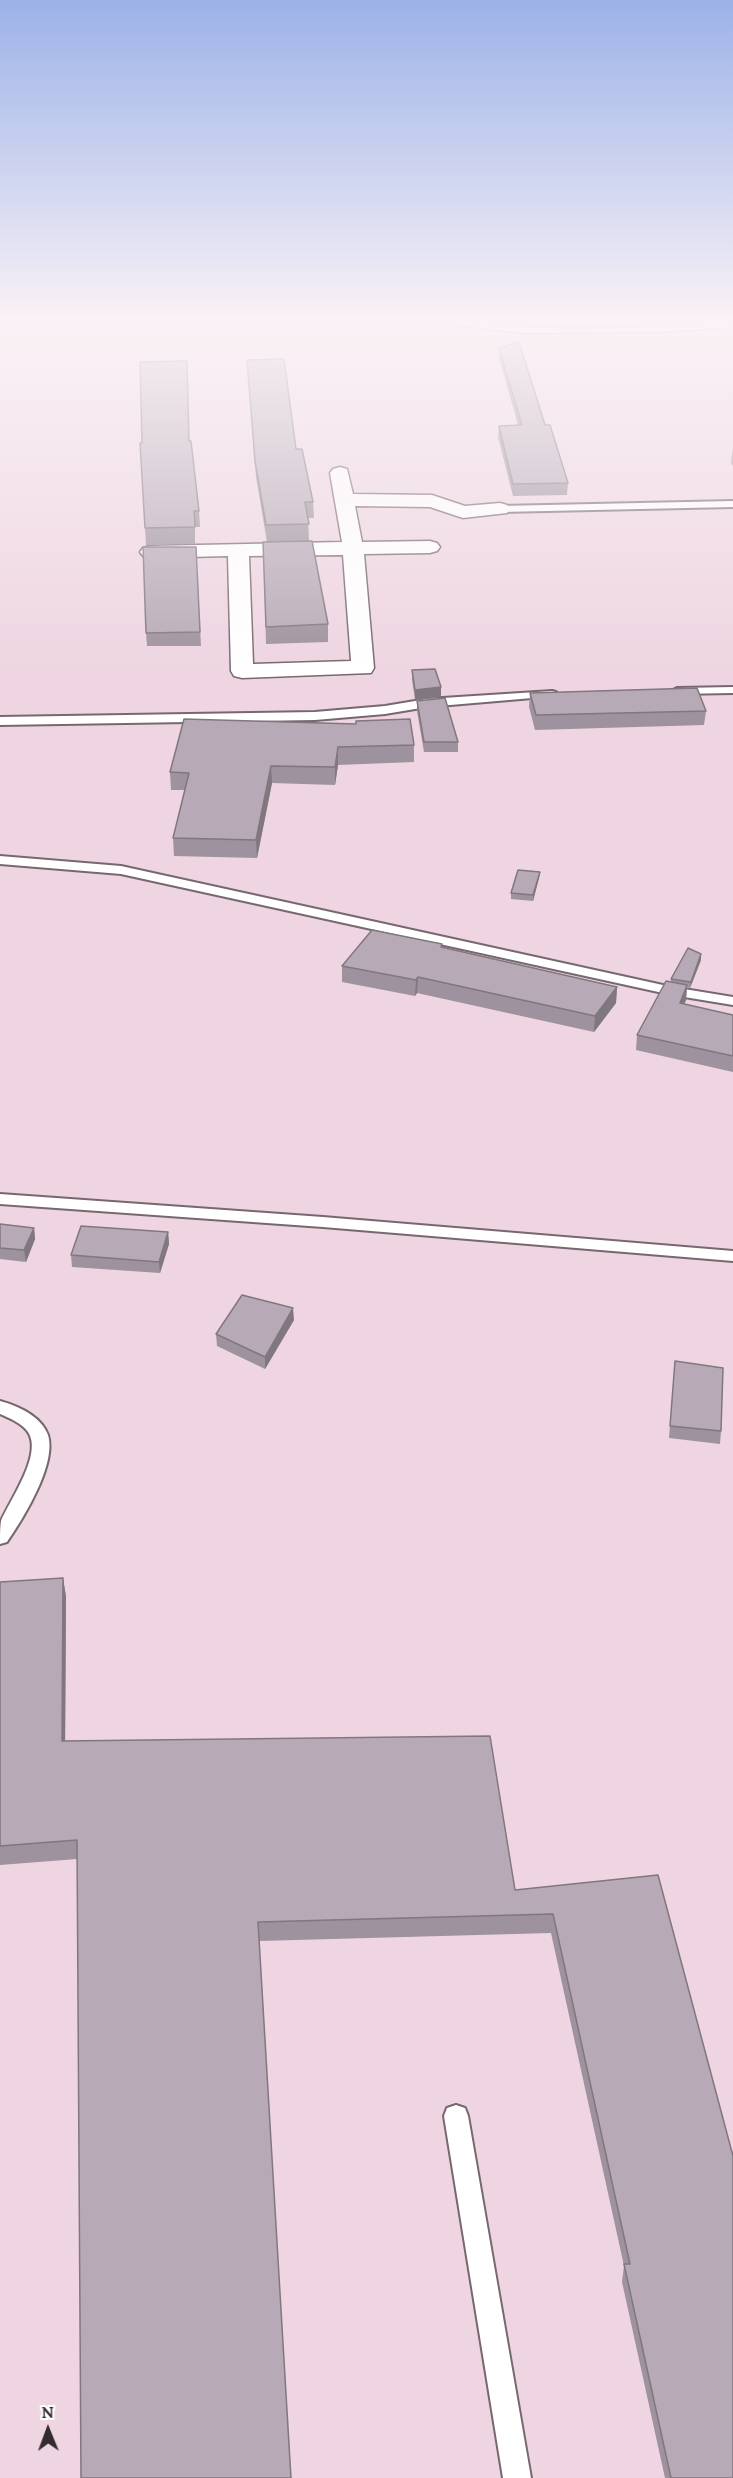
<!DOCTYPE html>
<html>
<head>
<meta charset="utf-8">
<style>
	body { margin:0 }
	#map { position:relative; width:733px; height:2478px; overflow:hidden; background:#f3e2ea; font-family:Lora,serif }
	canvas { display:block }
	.north { position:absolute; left:18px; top:2400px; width:60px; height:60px; -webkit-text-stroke:4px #fff; paint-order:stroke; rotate:359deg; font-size:16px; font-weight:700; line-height:24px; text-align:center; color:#322c2f }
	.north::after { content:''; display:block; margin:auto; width:21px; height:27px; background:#322c2f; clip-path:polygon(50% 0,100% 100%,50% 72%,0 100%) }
</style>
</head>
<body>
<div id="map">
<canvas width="733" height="2478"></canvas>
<div class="north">N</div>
</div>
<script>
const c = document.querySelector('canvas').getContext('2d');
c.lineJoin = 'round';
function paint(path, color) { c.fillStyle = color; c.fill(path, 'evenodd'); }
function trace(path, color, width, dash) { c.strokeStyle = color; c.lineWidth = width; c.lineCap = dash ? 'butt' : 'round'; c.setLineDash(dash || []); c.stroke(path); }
const built = new Path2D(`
	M 0,322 L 733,322 L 733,2478 L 0,2478 Z`);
const service = new Path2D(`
	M 447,322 C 473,322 499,326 525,327 C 594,331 664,326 733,323 L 733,327 L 650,332 L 526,333 L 451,324 Z
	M 733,501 L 733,507 L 500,512 L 495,509 L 500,506 Z
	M 733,687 L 733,693 L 677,694 L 671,691 L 677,688 Z
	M 552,691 L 556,692 L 556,696 L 427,707 L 385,714 L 315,720 L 0,725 L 0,717 L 315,712 L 385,706 L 427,699 Z
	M 0,856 L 121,866 L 672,987 L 733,997 L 733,1005 L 672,995 L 121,874 L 0,864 Z
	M 0,1194 L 323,1217 L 733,1251 L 733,1261 L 323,1227 L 0,1204 Z
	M 0,1401 C 18,1406 41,1416 48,1435 C 57,1464 23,1519 7,1542 L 0,1544 C 0,1537 0,1527 1,1521 C 10,1500 43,1454 28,1432 C 22,1423 9,1418 0,1414 Z
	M 456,2105 L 465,2108 L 468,2116 L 531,2478 L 503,2478 L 444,2116 L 447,2108 Z`);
const minor = new Path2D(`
	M 340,467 L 347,469 L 353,494 L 432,495 L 465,506 L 500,503 L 507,505 L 510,509 L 507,513 L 463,518 L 430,507 L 355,506 L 362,542 L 430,541 L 437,543 L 440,547 L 437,551 L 430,553 L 364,554 L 374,668 L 371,673 L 242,678 L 234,676 L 231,671 L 228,556 L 150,558 L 143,556 L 140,552 L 143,548 L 150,546 L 342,542 L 330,473 L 333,469 ZM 343,555 L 351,661 L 253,664 L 249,556 Z`);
const wall = new Path2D(`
	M 0,322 L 80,322 L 79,325 L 0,327 Z
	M 499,348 L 545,425 L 568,483 L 567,495 L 513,496 L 498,437 L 499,426 L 518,425 L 499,358 Z
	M 247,360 L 313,502 L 314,518 L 308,518 L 309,541 L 273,542 L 328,624 L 328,642 L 266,644 L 263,542 L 267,542 L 256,477 Z
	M 190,441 L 199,511 L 200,527 L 195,527 L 195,544 L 146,545 L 140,443 Z
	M 733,448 L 733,466 L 731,463 Z
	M 196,547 L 201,646 L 147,646 L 146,633 Z
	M 412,670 L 441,687 L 441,697 L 415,700 L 412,680 Z
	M 530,693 L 706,711 L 704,725 L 535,730 L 529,707 Z
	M 417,701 L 458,742 L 458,752 L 424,752 L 417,711 Z
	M 184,719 L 414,745 L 414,762 L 338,765 L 335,785 L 272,783 L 257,858 L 174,856 L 173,838 L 185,790 L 171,790 L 170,772 Z
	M 540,872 L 539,878 L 533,901 L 511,899 L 511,893 Z
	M 442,947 L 617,987 L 616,1003 L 594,1032 L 417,993 L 415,996 L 342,982 L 342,966 Z
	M 701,960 L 690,988 L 687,987 L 686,1000 L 684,1004 L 733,1015 L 733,1072 L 636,1050 L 637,1035 L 671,982 L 671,979 Z
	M 0,1224 L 34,1228 L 35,1239 L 26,1262 L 0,1259 Z
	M 168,1232 L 169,1244 L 160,1273 L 72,1267 L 71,1255 Z
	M 294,1320 L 265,1369 L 217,1346 L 216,1334 Z
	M 675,1361 L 721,1431 L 720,1444 L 669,1438 Z
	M 63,1578 L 66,1597 L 65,1741 L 515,1890 L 658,1875 L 733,2478 L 665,2478 L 622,2282 L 624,2266 L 551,1933 L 259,1941 L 77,1859 L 0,1865 L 0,1582 Z`);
const shadedWall = new Path2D(`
	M 441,687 L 441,697 L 415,700 L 415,690 Z
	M 338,747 L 338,765 L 335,785 L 335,767 Z
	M 271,766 L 272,783 L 257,858 L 256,840 Z
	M 540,872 L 539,878 L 533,901 L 533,895 Z
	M 701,954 L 701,960 L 690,988 L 691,982 Z
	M 418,977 L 417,993 L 415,996 L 416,980 Z
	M 687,985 L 686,1000 L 679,1018 L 680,1003 Z
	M 617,987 L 616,1003 L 594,1032 L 595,1016 Z
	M 34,1228 L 35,1239 L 26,1262 L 24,1250 Z
	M 168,1232 L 169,1244 L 160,1273 L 159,1262 Z
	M 293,1308 L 294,1320 L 265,1369 L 265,1357 Z
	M 63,1578 L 66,1597 L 65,1760 L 62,1741 Z`);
const building = new Path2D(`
	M 519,342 L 545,425 L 550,425 L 568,483 L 513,484 L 499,426 L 522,425 L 499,348 Z
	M 284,359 L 296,449 L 302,449 L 313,502 L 305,502 L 309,524 L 266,525 L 255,461 L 247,360 Z
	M 187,361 L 189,441 L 191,441 L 199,511 L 194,511 L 195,527 L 145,528 L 140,443 L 142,443 L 140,362 Z
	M 312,541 L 328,624 L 266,627 L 263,542 Z
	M 143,547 L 196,547 L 200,632 L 146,633 Z
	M 435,669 L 441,687 L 415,690 L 412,670 Z
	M 697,688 L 706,711 L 536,715 L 530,693 Z
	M 445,698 L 458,742 L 424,742 L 417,701 Z
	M 184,719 L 356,724 L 356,721 L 410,719 L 414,745 L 338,747 L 335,767 L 271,766 L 256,840 L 173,838 L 189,773 L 170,772 Z
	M 518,870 L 540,872 L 533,895 L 511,893 Z
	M 372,930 L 442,944 L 441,947 L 617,987 L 595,1016 L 418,977 L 416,980 L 342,966 Z
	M 688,948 L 701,954 L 691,982 L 671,979 Z
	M 666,981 L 687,985 L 680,1003 L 733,1015 L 733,1056 L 637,1035 Z
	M 0,1224 L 34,1228 L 24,1250 L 0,1248 Z
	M 81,1226 L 168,1232 L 159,1262 L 71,1255 Z
	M 242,1295 L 293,1308 L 265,1357 L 216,1334 Z
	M 675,1361 L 723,1368 L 721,1431 L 670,1426 Z
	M 63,1578 L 62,1741 L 490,1736 L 515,1890 L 658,1875 L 733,2156 L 733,2478 L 671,2478 L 624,2264 L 630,2264 L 553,1914 L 258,1922 L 291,2478 L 81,2478 L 77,1840 L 0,1846 L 0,1582 Z`);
paint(built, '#eed5e1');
trace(service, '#77686f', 4);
trace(minor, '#77686f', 3);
paint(service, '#fff');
paint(minor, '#fff');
paint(wall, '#9d929d');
paint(shadedWall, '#80777f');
paint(building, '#b7aab6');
trace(building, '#80777f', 1.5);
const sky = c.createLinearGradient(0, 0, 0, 669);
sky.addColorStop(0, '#9cb2e8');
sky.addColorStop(0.48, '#faf2f6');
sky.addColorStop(1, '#faf2f600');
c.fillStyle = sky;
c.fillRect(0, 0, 733, 669);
</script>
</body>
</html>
